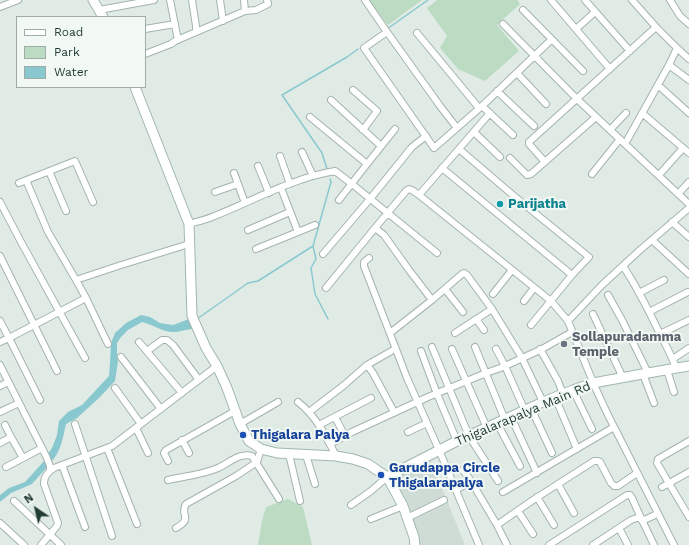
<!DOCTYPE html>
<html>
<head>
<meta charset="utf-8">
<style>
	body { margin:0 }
	#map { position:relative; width:689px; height:545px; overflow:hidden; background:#e1ebe6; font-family:"Work Sans",sans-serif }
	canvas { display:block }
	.legend { position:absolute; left:16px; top:16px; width:130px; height:72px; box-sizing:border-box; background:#f2f8f4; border:1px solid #9fada7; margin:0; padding:5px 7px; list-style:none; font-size:12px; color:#223c33 }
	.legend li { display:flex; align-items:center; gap:8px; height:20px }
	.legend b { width:20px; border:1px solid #9fada7 }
	.north { position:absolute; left:16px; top:489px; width:40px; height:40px; -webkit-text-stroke:3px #f2f8f4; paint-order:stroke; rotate:325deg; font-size:11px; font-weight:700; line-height:16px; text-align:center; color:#223c33 }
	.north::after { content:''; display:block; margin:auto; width:14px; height:18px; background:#223c33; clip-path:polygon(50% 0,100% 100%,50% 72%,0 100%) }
</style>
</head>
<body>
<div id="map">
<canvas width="689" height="545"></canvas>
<ul class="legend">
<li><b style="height:5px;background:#fff"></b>Road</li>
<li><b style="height:11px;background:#bbdcc2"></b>Park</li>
<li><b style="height:11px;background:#8ac8cf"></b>Water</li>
</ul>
<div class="north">N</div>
</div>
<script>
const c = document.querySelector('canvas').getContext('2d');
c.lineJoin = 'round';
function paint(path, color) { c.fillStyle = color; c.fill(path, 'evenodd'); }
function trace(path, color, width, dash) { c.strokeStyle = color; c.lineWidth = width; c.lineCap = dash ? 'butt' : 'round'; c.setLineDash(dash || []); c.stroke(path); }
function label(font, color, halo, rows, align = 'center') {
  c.font = font + ' "Work Sans",sans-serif'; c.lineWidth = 4; c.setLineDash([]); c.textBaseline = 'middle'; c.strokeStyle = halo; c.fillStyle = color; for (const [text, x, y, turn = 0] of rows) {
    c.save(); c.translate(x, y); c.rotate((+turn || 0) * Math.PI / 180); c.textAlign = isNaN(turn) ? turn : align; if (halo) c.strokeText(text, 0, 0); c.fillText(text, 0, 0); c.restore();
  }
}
const built = new Path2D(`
	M 430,459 L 465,545 L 419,545 L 413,519 L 408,505 L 392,477 Z`);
const green = new Path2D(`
	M 369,0 L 422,0 L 388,25 Z
	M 437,0 L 517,0 L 520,4 L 497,25 L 519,51 L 485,81 L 458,69 L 440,48 L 447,36 L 427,8 Z
	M 288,499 L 303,507 L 312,545 L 258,545 L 262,521 L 266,507 Z`);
const water = new Path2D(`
	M 141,315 L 150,317 L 160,323 L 166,324 L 173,325 L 189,319 L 192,329 C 184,330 174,334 166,331 C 158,329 151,324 142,322 L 128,330 L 121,337 L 117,343 L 117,351 L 118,362 L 115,381 L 99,398 L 77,418 L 66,424 C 63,437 61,452 51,462 L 47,455 L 52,448 L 57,435 L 59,421 L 68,412 L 82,405 L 109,376 L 110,362 L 111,343 L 115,333 L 126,323 Z
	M 45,460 L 48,466 L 32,484 L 11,493 L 0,502 L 0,495 L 9,488 L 25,482 Z`);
const stream = new Path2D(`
	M 387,29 L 428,0
	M 327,169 L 322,153 L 282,95 L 347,57 L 358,49
	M 197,319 L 248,283 L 258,281 L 313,246
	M 328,319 L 315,294 L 311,268 L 316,259 L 313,246 L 331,182 L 330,179`);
const street = new Path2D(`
	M 170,0 L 178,40
	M 192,0 L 196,26 L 196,32
	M 220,0 L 223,21
	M 244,0 L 245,11
	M 365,0 L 387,32
	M 551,0 L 610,69
	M 585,0 L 630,51
	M 632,0 L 656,27
	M 670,0 L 680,16 L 689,24
	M 0,7 L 18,0
	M 99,10 L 154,0
	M 523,10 L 583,71
	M 503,24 L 577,99 L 625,144
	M 145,29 L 175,24
	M 576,29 L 595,12
	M 417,33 L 479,108
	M 677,48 L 689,59
	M 145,54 L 171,44 L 175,41 L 245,11 L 256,10 L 268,4 L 267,0
	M 517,73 L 546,104
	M 689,80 L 669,65 L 625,144 L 689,204
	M 658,85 L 689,113
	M 353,90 L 377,111 L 363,130
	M 497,91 L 534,126
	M 331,100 L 381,146
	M 642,113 L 689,153
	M 310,117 L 367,164
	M 457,128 L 440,106 L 387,32 L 364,48 L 434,148 L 482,106
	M 610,130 L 626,113
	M 474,132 L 500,157
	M 513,135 L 482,106 L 551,40
	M 459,149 L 514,196 L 589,257 L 572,275 L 531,325
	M 302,152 L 313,176
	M 280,156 L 290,184
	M 510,158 L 527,175 L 531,174 L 596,117
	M 545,162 L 529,144 L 529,142 L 656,27 L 677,48 L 669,65
	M 258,166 L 269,193
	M 442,168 L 572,275
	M 49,171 L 66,211
	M 234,173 L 245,203
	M 592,174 L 620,139
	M 659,175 L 683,148
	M 26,180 L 48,232 L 76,280 L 118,266 L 189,244
	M 19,183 L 75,161 L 93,202
	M 281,188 L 298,232 L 315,225
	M 215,192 L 238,184
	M 678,194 L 689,182
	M 419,195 L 551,301 L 568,321 L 595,387 L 607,413 L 674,545
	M 339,200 L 367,164 L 395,129
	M 0,202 L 21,242 L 85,358
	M 672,222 L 689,237
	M 189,224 C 196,222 205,220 212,217 C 253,201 292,178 335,171 L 352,184 L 437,253
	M 248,230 L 290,212
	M 652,240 L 689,274
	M 256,249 L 298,232
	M 323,254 L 370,199 L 412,147 L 426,136
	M 0,256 L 57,371
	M 369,258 L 364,262 L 364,266 L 407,378 L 439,450 L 479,545
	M 623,266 C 637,287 648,309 659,332 C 665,344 672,356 676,368
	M 76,280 L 86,298 L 108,344
	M 326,288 L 375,228
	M 445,289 L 463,312
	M 639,293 L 664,280
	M 493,294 L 512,270
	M 608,295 L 622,320 L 648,373
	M 432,300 L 462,274 L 464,273 L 467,275 L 492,309 L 522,358 L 543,402
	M 524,301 L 534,288
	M 649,312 L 688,292
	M 593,314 L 623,378
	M 476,319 L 484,330
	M 0,321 L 9,338 L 40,400
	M 568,321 L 602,285 L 640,250 L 689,208
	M 390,333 L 432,300 L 409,270 L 384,235 L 375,228 L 406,191 L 409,189 L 412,190 L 419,195 L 490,113
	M 455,333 L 492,309
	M 660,334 L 689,320
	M 0,342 L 9,338 L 86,298
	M 139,342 L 182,393
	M 432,347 L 469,436 L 498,481
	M 475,347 L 505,420
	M 452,349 L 487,428
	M 496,349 L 505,366 L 525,411
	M 540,349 L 558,381 L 563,394
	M 147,351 L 162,340 L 167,340 L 173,345 L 199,380
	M 421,351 L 437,394 L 457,441
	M 121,357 L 161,409
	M 673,359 L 689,348
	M 0,365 L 46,456 L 50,466 L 50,470
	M 367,365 L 373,373 L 394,412
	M 667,370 L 674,392
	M 643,374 L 654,403
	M 0,386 L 8,382
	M 115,388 L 141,424
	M 573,390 L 592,429
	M 555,397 L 577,449
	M 298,402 C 316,416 326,436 336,456
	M 531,408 L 552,453
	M 0,412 L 19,403
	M 309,412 L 343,386 L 367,365 L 395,349
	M 335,417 L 345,436
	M 511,417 L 537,473
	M 497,423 L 520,466
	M 75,424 L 112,536
	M 240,424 L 278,402
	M 5,425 L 11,437 L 23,458
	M 319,425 L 371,398
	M 136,428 L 148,453
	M 408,432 L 427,423
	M 182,440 L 189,453
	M 689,441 L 658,459 L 657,463 L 689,517
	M 0,443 L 11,437
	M 330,444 L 352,432 L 428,397 L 486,373 L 503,367 L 542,349 L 572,332
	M 107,448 L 137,524
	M 289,454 L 300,501
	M 306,455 L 315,484
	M 168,461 L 164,453 L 166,450 L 235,411
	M 62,465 L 85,527
	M 6,467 L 42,448
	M 463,470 L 471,481
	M 168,480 C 185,476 202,475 218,468 C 229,463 240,452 252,456 L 279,499
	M 558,484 L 574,513
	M 662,487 L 689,472
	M 456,490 L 471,481 L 497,525
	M 503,492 L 614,427
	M 537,497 L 554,525
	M 14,501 L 61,545
	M 351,505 L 371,491 L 387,477
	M 518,511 L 533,534
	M 407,518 L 444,500
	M 371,519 L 403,506
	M 642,521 L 655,515
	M 0,523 L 24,545
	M 176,528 C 194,518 179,515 186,504 L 236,476 L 257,462 L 261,449
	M 619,528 L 628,545
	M 41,545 L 57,526 L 58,523 L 44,484 C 44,476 48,472 54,468 L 112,446 L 217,366
	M 507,545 L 497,525 L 533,500 L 594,461 L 598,461 L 600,462 L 611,483 L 614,486 L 618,486 L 637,473
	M 549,545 L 627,495 L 630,495 L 632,498 L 641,518 L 654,545
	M 593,545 L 631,520 L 637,518 L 641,518`);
const secondary = new Path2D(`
	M 93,0 L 103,17
	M 135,87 L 189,224 L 192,316 L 206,348 L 217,366 L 227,388 L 240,424 L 249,441 L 261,449 L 277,453 L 336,456 L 353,459 L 368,464 L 387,477 L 390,482 L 403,506 L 414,537 L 415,545
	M 387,477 L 457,441 L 543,402 L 573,390 L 593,383 L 648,373 L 689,366`);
const markers = [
	[500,204,4,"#0f9aa8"],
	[564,344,4,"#6b7280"],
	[243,435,4,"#1a4fb4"],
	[381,475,4,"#1a4fb4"]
];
const cultureNames = [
	["Parijatha",508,204]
];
const worshipNames = [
	["Sollapuradamma",572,337],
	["Temple",572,352]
];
const streetNames = [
	["Thigalarapalya Main Rd",523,414,-23]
];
const transitNames = [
	["Thigalara Palya",251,435],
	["Garudappa Circle",389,468],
	["Thigalarapalya",389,483]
];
paint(built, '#cfdbd5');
paint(green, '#bbdcc2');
paint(water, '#8ac8cf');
trace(stream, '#8ac8cf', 1.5);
trace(street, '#a4b3ad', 8);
trace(secondary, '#a0b7ae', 11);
trace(street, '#fff', 6);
trace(secondary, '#fff', 9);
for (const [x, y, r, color] of markers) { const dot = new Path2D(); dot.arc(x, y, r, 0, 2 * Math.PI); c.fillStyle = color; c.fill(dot); trace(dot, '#f2f8f4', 1.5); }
label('bold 13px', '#0d838f', '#f2f8f4', cultureNames, 'left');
label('bold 13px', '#5b616d', '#f2f8f4', worshipNames, 'left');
label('13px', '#223c33', '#f2f8f4', streetNames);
label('bold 13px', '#164399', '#f2f8f4', transitNames, 'left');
</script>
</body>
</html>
